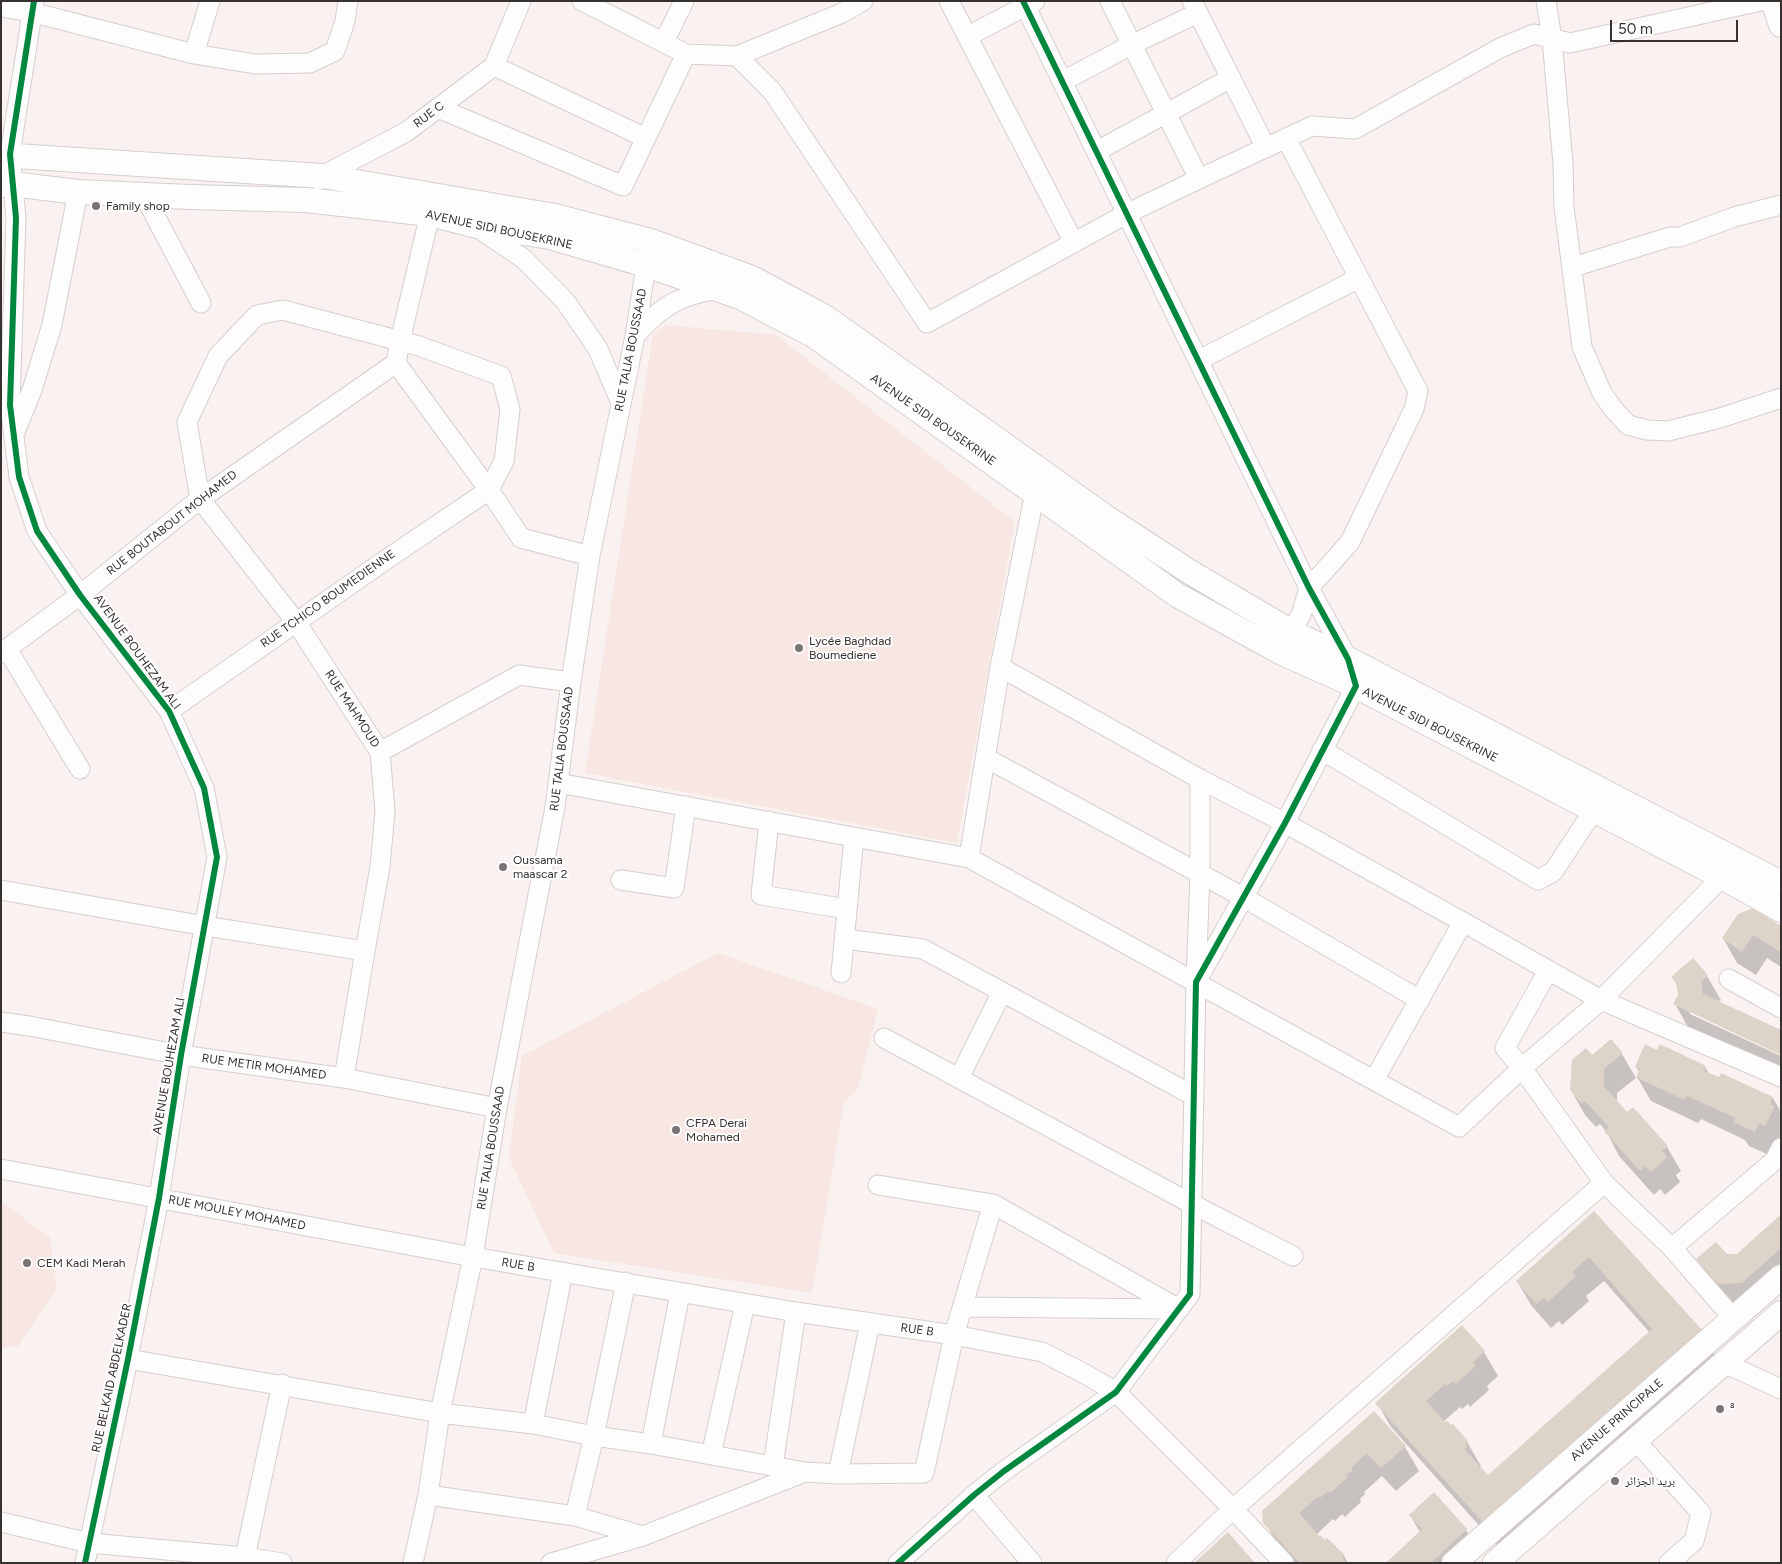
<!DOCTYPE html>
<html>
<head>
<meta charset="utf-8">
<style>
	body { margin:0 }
	#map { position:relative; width:1782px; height:1564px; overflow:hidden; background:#f9f2f0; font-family:Figtree,sans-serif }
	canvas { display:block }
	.frame { position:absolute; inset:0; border:2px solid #36302e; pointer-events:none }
	.scale { position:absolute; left:1610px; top:20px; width:128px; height:22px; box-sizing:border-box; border:2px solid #36302e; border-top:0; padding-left:6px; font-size:15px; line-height:18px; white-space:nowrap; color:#36302e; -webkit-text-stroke:4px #fff; paint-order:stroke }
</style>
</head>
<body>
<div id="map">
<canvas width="1782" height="1564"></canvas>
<div class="frame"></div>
<div class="scale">50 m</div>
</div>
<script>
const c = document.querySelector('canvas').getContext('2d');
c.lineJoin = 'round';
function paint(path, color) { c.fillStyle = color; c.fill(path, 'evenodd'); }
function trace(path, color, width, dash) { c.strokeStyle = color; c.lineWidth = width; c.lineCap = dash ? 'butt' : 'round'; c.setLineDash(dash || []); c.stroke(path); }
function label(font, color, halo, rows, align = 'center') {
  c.font = font + ' Figtree,"Noto Naskh Arabic",sans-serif'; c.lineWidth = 4; c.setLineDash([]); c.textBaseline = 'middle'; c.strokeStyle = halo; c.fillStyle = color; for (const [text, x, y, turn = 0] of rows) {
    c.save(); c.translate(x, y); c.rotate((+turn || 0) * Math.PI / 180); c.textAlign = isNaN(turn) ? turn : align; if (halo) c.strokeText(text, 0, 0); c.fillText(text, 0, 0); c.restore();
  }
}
const built = new Path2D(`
	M 665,325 L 776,335 L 1015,522 L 957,843 L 585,773 L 653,334 Z
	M 718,953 L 878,1009 L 858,1088 L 844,1102 L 812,1293 L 554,1253 L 509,1158 L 522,1056 Z
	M 1,1201 L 50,1238 L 57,1288 L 18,1346 L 1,1348 Z`);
const shadow = new Path2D(`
	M 1781,928 L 1781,967 L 1767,958 L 1756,975 L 1737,963 L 1723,938 Z
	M 1707,976 L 1721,1000 L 1718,1002 L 1690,1011 L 1690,1014 L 1781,1056 L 1781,1072 L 1689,1029 L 1675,1004 L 1679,996 L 1678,986 L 1672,977 Z
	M 1658,1052 L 1705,1067 L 1709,1074 L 1719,1079 L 1721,1075 L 1773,1098 L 1781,1112 L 1781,1146 L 1769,1155 L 1749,1146 L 1745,1140 L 1701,1119 L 1698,1123 L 1651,1101 L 1637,1077 L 1639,1072 L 1636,1067 Z
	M 1622,1054 L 1636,1078 L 1617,1093 L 1617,1102 L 1627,1114 L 1667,1147 L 1681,1171 L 1676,1175 L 1680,1182 L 1665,1195 L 1660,1189 L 1654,1195 L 1619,1156 L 1606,1131 L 1600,1124 L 1596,1127 L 1585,1115 L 1571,1090 L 1592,1057 Z
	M 1594,1212 L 1702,1332 L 1716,1356 L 1500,1549 L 1391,1427 L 1377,1403 L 1462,1327 L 1484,1352 L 1498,1376 L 1487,1386 L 1489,1390 L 1470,1407 L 1468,1404 L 1462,1409 L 1460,1407 L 1443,1422 L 1467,1442 L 1481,1466 L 1479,1468 L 1488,1477 L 1650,1333 L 1604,1281 L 1586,1296 L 1589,1301 L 1562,1325 L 1559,1321 L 1551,1328 L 1531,1305 L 1517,1281 Z
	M 1781,1216 L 1781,1284 L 1733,1307 L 1712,1283 L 1698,1259 L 1737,1255 Z
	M 1374,1412 L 1405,1447 L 1419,1471 L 1396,1491 L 1382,1476 L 1364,1492 L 1365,1494 L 1360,1499 L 1361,1502 L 1345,1517 L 1342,1514 L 1335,1521 L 1333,1519 L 1316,1535 L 1344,1556 L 1348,1563 L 1293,1563 L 1279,1547 L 1265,1522 Z
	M 1433,1494 L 1466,1530 L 1480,1554 L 1471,1563 L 1388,1563 L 1420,1532 L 1410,1515 Z`);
const building = new Path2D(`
	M 1753,908 L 1781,926 L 1781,952 L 1753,935 L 1742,952 L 1722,938 L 1738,914 Z
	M 1693,958 L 1708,975 L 1701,982 L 1703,994 L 1781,1030 L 1781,1055 L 1673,1004 L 1678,995 L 1676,983 L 1671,977 Z
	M 1611,1039 L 1623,1053 L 1604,1069 L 1604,1086 L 1627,1112 L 1633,1107 L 1668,1146 L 1662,1151 L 1667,1157 L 1651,1172 L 1645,1166 L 1640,1171 L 1604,1131 L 1609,1127 L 1585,1101 L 1582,1104 L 1570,1090 L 1572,1060 L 1586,1048 L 1592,1055 Z
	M 1645,1044 L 1657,1050 L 1660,1044 L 1706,1066 L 1704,1071 L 1719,1077 L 1721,1073 L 1773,1097 L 1770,1104 L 1775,1106 L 1765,1126 L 1759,1123 L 1755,1132 L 1733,1122 L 1736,1118 L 1687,1096 L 1684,1100 L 1636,1077 L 1640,1069 L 1635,1067 Z
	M 1594,1211 L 1703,1331 L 1486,1526 L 1375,1403 L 1462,1325 L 1485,1351 L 1473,1362 L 1476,1365 L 1456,1384 L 1453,1381 L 1447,1386 L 1445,1384 L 1426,1401 L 1445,1422 L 1448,1421 L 1451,1425 L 1453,1424 L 1468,1441 L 1465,1444 L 1467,1447 L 1464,1449 L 1488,1475 L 1652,1329 L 1589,1257 L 1572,1272 L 1576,1276 L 1548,1302 L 1544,1298 L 1536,1304 L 1516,1281 Z
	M 1781,1214 L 1781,1248 L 1742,1283 L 1718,1284 L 1696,1259 L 1716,1242 L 1727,1254 L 1737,1254 Z
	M 1374,1411 L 1406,1446 L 1381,1468 L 1367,1453 L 1351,1468 L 1353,1470 L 1346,1475 L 1348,1477 L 1330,1493 L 1328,1491 L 1320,1498 L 1319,1496 L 1299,1513 L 1319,1536 L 1320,1535 L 1325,1540 L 1327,1538 L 1345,1555 L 1342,1557 L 1346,1563 L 1300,1563 L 1263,1523 L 1262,1511 Z
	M 1434,1492 L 1467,1529 L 1431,1563 L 1386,1563 L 1422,1529 L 1409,1515 Z
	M 1228,1532 L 1255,1563 L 1194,1563 Z`);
const minor = new Path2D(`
	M 34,1 L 10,154 L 16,218 L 10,405 L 19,477 L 37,531 L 80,595 L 169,711 L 204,788 L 217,857 L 181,1055 L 159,1198 L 128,1359 L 85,1563
	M 949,1 L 1074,243
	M 1110,1 L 1199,179
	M 1192,1 L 1266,148
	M 1546,1 L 1552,39 L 1563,164 L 1564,207 L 1582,347 L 1602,393 L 1614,410 L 1628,425 L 1647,430 L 1668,431 L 1720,418 L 1781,398
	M 1,7 L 31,12 L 194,54 L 255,64 L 310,63 L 335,51 L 345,21 L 348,1
	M 968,36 L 1035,1
	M 664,42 L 684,1
	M 194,54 L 210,1
	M 686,54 L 737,56 L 772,91 L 927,323 L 1128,213 L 1199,179 L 1312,126 L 1355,129 L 1500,48 L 1534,34 L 1570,43 L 1761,1
	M 737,56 L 842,13 L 863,1
	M 494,66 L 646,138
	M 1063,81 L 1131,45 L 1198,13
	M 438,108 L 623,186 L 686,54 L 582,1
	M 1286,138 L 1418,391 L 1414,409 L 1350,542 L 1309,588 L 1301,615 L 1290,631
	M 1097,151 L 1231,78
	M 319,180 L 322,176 L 406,132 L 494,66 L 521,1
	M 144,195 L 201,303
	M 430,214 L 400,341 L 396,363 L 489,490 L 521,538 L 590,556
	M 478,228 L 524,259 L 565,301 L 598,349 L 621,403
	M 1573,267 L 1670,237 L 1680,237 L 1734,217 L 1781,205
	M 635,336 C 661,306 678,296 718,289
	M 1199,360 L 1359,278
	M 15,432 L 32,390 L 52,325 L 78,192
	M 7,649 L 80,769
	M 1,653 L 80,595 L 200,499 L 396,363
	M 1000,667 L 1200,779 L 1285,823 L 1463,922 L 1601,1000 L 1781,1077
	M 169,711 L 387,559 L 489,490 L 504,461 L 510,409 L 501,376 L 419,346 L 283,310 L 257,315 L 218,356 L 187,422 L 200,499 L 296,622 L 380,752 L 385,811 L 380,867 L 365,951 L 344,1078
	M 1322,750 L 1538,880 L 1553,872 L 1594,810
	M 380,752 L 519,675 L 571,682
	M 986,758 L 1243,897 L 1420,1000
	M 558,783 L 969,858 L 1459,1127 L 1522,1068 L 1601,1000 L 1722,877
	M 769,821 L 761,895 L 847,909
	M 969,858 L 1000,667 L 1035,492
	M 621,880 L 674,888 L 686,806
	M 1,890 L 205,926 L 365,951
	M 845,939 L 923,949 L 1194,1096
	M 1548,971 L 1505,1048 L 1522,1068 L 1604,1183 L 1672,1248 L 1733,1318
	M 841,973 L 854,837
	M 1729,979 L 1781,1008
	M 1196,980 L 1200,874 L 1200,779
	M 1,1022 L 29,1026 L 181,1055 L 344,1078 L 497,1108
	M 884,1038 L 1192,1204 L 1293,1256
	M 959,1078 L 1002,992
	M 1374,1080 L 1463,922
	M 1,1169 L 473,1257 L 796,1312 L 954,1335 L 1042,1352 L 1087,1375 L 1116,1392 L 1233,1509 L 1284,1563
	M 878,1185 L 993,1204 L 1179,1309 L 962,1307
	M 1672,1248 L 1775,1160 L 1781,1148
	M 128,1359 L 440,1413 L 533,1424 L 594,1436 L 651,1444 L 805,1472 L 838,1474 L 924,1473 L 954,1335 L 993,1204
	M 1724,1363 L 1781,1389
	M 533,1424 L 563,1272
	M 1635,1440 L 1701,1513 L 1694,1541 L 1669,1563
	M 651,1444 L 680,1293
	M 711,1455 L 745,1304
	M 773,1466 L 796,1312
	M 838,1474 L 870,1323
	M 428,1495 L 575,1516 L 643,1536 L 805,1472
	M 974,1495 L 1032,1563
	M 575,1516 L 594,1436 L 626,1282
	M 1,1522 L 89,1543 L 245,1557 L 282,1563
	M 245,1557 L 282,1384
	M 413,1563 L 428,1495 L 440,1413 L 473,1257 L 497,1108 L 555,807 L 571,682 L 590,556 L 635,336 L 648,253
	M 551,1563 L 643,1536
	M 898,1563 L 974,1495 L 1004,1471 L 1116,1392 L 1190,1294 L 1196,982 L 1285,823 L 1356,686 L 1348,659 L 1309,588 L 1023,1
	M 1176,1563 L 1233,1509 L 1604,1183`);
const major = new Path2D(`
	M 1773,1 L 1781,25
	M 1,155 L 322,176 L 555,216 L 651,241 L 752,278 L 825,317 L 1107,518 L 1190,572 L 1290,631 L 1348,659 L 1781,883
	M 1,185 L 12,184 L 78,192 L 190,197 L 306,200 L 430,214 L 476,226 L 550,237 L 646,265 L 740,297 L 813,335 L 1177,595 L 1282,653 L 1356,686 L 1722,877 L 1781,910
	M 1454,1563 L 1781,1277
	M 1495,1563 L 1781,1313`);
const cycleway = new Path2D(`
	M 34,1 L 10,154 L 16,218 L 10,405 L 19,477 L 37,531 L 80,595 L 169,711 L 204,788 L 217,857 L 181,1055 L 159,1198 L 128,1359 L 85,1563
	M 898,1563 L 974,1495 L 1004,1471 L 1116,1392 L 1190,1294 L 1196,982 L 1285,823 L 1356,686 L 1348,659 L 1309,588 L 1023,1`);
const markers = [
	[96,206,5,"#7a7472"],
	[799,648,5,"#7a7472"],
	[503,867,5,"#7a7472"],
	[676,1130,5,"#7a7472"],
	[27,1263,5,"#7a7472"],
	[1720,1409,5,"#7a7472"],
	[1615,1481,5,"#7a7472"]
];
const streetNames = [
	["RUE C",429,115,-37],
	["AVENUE SIDI BOUSEKRINE",499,230,12],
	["RUE TALIA BOUSSAAD",631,350,-79],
	["AVENUE SIDI BOUSEKRINE",933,420,35],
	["RUE BOUTABOUT MOHAMED",172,523,-38],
	["RUE TCHICO BOUMEDIENNE",328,599,-35],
	["AVENUE BOUHEZAM ALI",137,652,54],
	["RUE MAHMOUD",352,709,57],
	["AVENUE SIDI BOUSEKRINE",1430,725,27],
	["RUE TALIA BOUSSAAD",562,749,-83],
	["AVENUE BOUHEZAM ALI",169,1066,-80],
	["RUE METIR MOHAMED",264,1067,8],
	["RUE TALIA BOUSSAAD",491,1148,-81],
	["RUE MOULEY MOHAMED",237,1213,11],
	["RUE B",518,1265,9],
	["RUE B",917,1330,8],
	["RUE BELKAID ABDELKADER",112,1378,-78],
	["AVENUE PRINCIPALE",1617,1420,-41]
];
const poiNames = [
	["Family shop",106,206],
	["Lycée Baghdad",809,641],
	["Boumediene",809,655],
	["Oussama",513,860],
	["maascar 2",513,874],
	["CFPA Derai",686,1123],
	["Mohamed",686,1137],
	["CEM Kadi Merah",37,1263],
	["⁸",1730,1409],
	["بريد الجزائر",1625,1481]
];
paint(built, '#f7e6e1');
paint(shadow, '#0003');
paint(building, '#ded3c8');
trace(minor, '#d5cfcd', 21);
trace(major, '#d5cfcd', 26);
trace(minor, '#fefdfd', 19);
trace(major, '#fefdfd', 24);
trace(cycleway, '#00873e', 6);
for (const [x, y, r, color] of markers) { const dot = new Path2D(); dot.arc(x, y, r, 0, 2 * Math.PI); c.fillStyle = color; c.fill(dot); trace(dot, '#fff', 2); }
label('12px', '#36302e', '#fff', streetNames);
label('12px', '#36302e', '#fff', poiNames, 'left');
</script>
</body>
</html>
